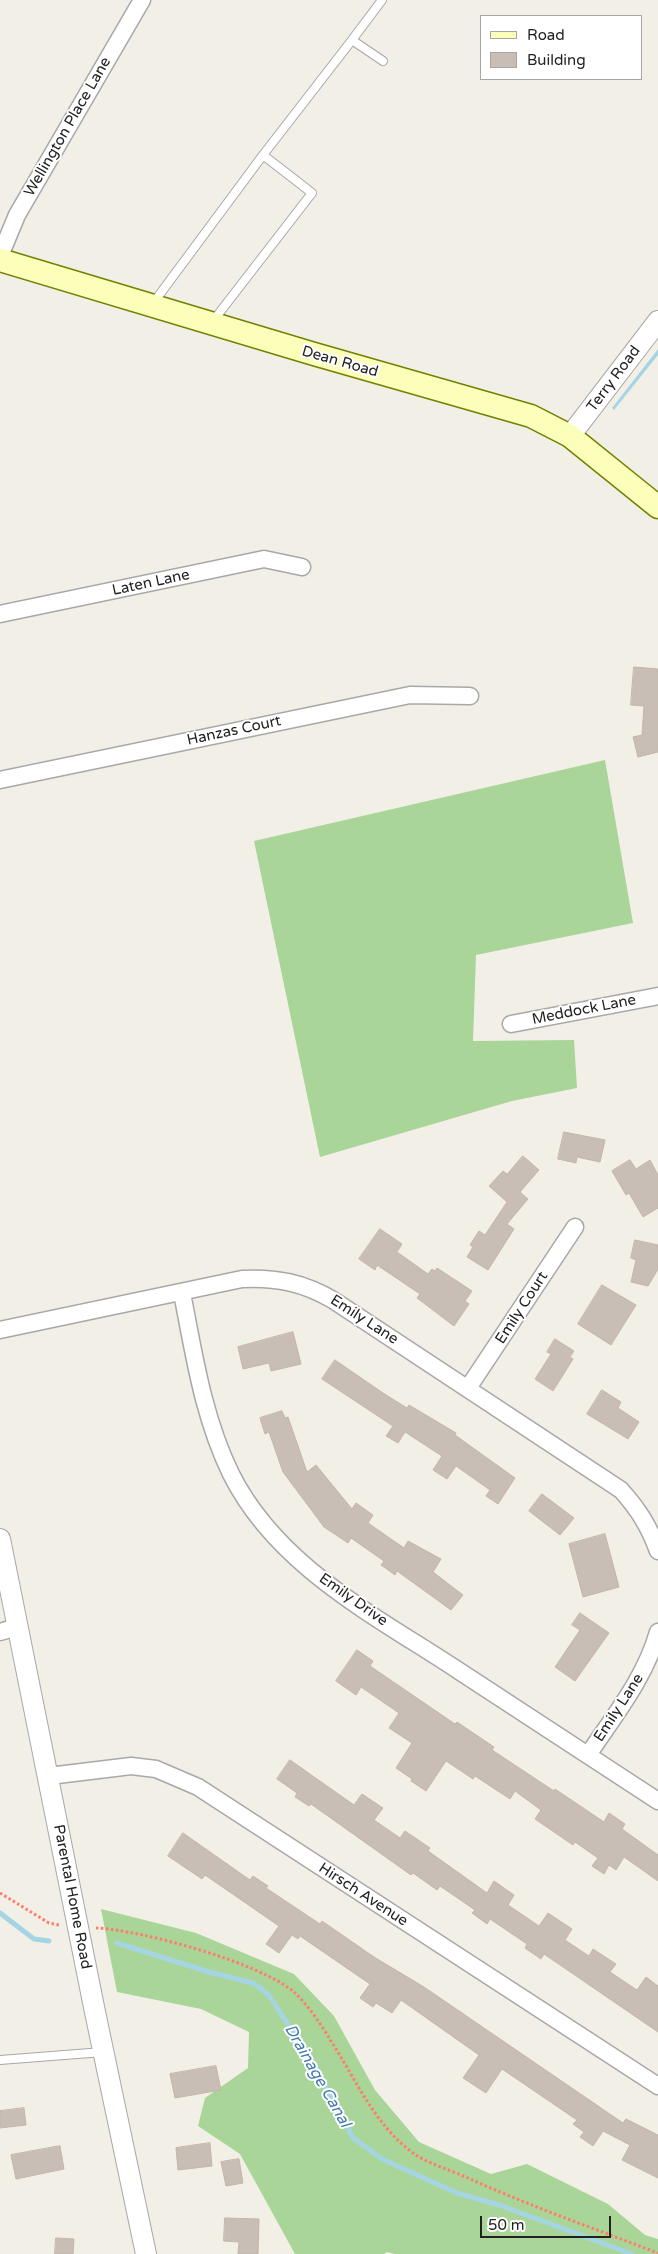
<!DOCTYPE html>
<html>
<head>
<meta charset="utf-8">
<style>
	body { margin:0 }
	#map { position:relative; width:658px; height:2254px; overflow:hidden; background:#f2efe7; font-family:"Varela Round",sans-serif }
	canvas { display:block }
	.legend { position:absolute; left:480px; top:15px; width:162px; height:65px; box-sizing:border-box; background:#fff; border:1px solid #a6a6a6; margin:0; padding:6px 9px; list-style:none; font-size:15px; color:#212121 }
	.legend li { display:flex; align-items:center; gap:10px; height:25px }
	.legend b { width:25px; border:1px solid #a6a6a6 }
	.scale { position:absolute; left:480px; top:2216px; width:131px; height:22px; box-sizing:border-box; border:2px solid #212121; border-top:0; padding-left:6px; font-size:15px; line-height:18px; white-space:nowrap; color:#212121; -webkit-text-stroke:4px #fff; paint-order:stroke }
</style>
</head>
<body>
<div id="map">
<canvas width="658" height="2254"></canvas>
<ul class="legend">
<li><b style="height:6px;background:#fbffb9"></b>Road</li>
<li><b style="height:14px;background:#c8beb6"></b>Building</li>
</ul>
<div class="scale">50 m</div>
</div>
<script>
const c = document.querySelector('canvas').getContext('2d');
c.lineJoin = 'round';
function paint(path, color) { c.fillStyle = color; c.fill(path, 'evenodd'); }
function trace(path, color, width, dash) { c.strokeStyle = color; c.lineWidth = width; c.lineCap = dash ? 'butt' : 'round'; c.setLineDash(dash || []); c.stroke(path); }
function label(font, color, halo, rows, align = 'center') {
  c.font = font + ' "Varela Round",sans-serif'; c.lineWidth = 4; c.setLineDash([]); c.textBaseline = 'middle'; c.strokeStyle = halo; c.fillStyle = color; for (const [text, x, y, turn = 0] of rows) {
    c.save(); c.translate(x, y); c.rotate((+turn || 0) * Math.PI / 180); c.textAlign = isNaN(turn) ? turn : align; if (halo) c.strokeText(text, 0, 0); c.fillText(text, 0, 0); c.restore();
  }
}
const forest = new Path2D(`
	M 605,760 L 633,923 L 476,955 L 473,1041 L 574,1040 L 577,1088 L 512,1101 L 320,1157 L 254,841 Z
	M 101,1909 L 196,1933 L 294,1974 L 334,2016 L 375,2090 L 419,2142 L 491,2174 L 527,2164 L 608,2204 L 645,2235 L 658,2239 L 658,2254 L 395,2254 L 387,2252 L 384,2254 L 295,2254 L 240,2154 L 198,2126 L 205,2098 L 248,2068 L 249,2032 L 201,2009 L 117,1992 Z`);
const water = new Path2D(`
	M 658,349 L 658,355 L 614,410 L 612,408 Z`);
const stream = new Path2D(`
	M 0,1913 L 34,1939 L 49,1941
	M 117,1943 L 209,1972 L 253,1983 L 268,1994 L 312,2061 L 353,2138 L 382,2159 L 457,2193 L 499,2205 L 632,2254`);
const building = new Path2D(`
	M 634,667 L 658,669 L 658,752 L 638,757 L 633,737 L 642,735 L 644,706 L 631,705 Z
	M 564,1132 L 605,1140 L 600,1162 L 577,1157 L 576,1163 L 558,1159 Z
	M 523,1156 L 539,1170 L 520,1192 L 528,1199 L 507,1224 L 514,1229 L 488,1270 L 467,1257 L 473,1247 L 470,1245 L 479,1231 L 485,1235 L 507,1202 L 489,1186 L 503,1171 L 507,1174 Z
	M 630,1160 L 636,1169 L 650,1160 L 658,1175 L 658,1208 L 643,1217 L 629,1193 L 626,1195 L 612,1171 Z
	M 380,1229 L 402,1244 L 397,1252 L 428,1274 L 432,1269 L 435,1271 L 437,1268 L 472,1291 L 465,1301 L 469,1304 L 454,1326 L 417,1298 L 420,1294 L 377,1265 L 375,1270 L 359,1259 Z
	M 635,1240 L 658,1245 L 658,1269 L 648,1286 L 631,1282 L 636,1260 L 631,1258 Z
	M 602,1285 L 636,1305 L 611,1345 L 578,1324 Z
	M 293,1332 L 301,1364 L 271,1371 L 269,1363 L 243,1369 L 238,1347 Z
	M 555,1339 L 574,1351 L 570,1357 L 573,1359 L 553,1391 L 535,1379 L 551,1354 L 547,1352 Z
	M 335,1360 L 383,1393 L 407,1408 L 409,1405 L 456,1433 L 455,1435 L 515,1478 L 498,1504 L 486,1496 L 490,1490 L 456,1466 L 447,1479 L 433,1470 L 442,1456 L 405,1432 L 398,1443 L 386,1436 L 393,1426 L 322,1379 Z
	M 602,1390 L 621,1402 L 618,1408 L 639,1422 L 628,1439 L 587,1414 Z
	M 282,1411 L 285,1418 L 288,1417 L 307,1472 L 316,1465 L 352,1509 L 356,1503 L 373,1515 L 368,1523 L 404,1548 L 408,1541 L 441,1559 L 433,1572 L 463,1595 L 451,1610 L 397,1571 L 395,1575 L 381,1565 L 384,1561 L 351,1538 L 348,1543 L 324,1527 L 283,1472 L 269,1432 L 265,1434 L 260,1418 Z
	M 542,1494 L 574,1518 L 560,1535 L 529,1511 Z
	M 605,1534 L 619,1587 L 583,1597 L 569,1544 Z
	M 580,1613 L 609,1633 L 575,1681 L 555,1667 L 580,1630 L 572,1625 Z
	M 357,1650 L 373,1661 L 370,1666 L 455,1724 L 457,1722 L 494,1747 L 492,1750 L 554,1791 L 555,1789 L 604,1822 L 609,1813 L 625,1824 L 622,1829 L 658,1855 L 658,1881 L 624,1857 L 616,1870 L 609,1865 L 604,1874 L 592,1866 L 598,1858 L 575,1842 L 573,1845 L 535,1819 L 541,1810 L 515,1791 L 510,1799 L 475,1776 L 473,1779 L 446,1761 L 426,1791 L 411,1781 L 412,1779 L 396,1768 L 412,1743 L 389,1728 L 399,1713 L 361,1687 L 356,1695 L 336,1681 Z
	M 290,1760 L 354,1805 L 362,1794 L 383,1808 L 374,1820 L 400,1838 L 405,1831 L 430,1848 L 428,1851 L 487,1893 L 494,1881 L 514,1895 L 508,1905 L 539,1926 L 548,1913 L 572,1929 L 565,1940 L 589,1956 L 593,1949 L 616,1964 L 610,1972 L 637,1990 L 646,1977 L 658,1986 L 658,2032 L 544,1954 L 541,1959 L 525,1948 L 527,1944 L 490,1919 L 487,1924 L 472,1913 L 475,1910 L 440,1886 L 437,1890 L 413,1873 L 411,1875 L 311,1804 L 309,1806 L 295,1797 L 297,1793 L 277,1779 Z
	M 183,1833 L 250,1880 L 253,1876 L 268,1886 L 266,1888 L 320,1924 L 322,1921 L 374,1957 L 424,1987 L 623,2123 L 626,2119 L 658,2135 L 658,2178 L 622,2160 L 630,2145 L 603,2131 L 593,2146 L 580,2137 L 584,2132 L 573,2124 L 577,2120 L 502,2069 L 486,2093 L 463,2078 L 479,2055 L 401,2000 L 392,2013 L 376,2003 L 373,2007 L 360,1998 L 370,1984 L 300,1936 L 298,1939 L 292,1935 L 279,1953 L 266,1944 L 279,1926 L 205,1875 L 202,1879 L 168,1856 Z
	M 216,2066 L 221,2090 L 175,2098 L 170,2074 Z
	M 24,2108 L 26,2125 L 0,2128 L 0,2111 Z
	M 210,2143 L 212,2166 L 178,2170 L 176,2148 Z
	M 60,2146 L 64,2169 L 16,2179 L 11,2155 Z
	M 239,2159 L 243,2183 L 226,2186 L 221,2162 Z
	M 225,2218 L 259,2219 L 258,2254 L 238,2254 L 239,2242 L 224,2241 Z
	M 56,2238 L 74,2239 L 73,2254 L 55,2254 Z`);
const path = new Path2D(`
	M 0,1893 L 49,1923 L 59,1925
	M 96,1928 C 141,1930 262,1963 295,1993 C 308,2005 322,2026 331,2041 C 357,2081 374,2124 413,2153 C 428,2164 451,2170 468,2178 C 530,2206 595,2229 658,2253`);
const service = new Path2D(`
	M 352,40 L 382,0
	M 154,302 L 263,155
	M 213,321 L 312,193 L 263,155 L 352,40 L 383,61
	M 0,2060 L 103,2052`);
const minor = new Path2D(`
	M 0,256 L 17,215 L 142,0
	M 0,614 L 264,559 L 302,567
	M 0,780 L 410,695 L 470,696
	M 511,1024 L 658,996
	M 182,1293 C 194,1354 203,1417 231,1474 C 277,1566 374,1615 456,1669 C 524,1713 591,1757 658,1801
	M 0,1330 L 242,1279 C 276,1277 304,1283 333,1300 L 621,1490 C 638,1509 649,1526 658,1551
	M 468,1388 L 575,1227
	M 0,1632 L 17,1627
	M 588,1755 C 614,1716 645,1678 658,1632
	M 49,1776 L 131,1766 L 156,1769 L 198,1787 L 658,2086`);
const tertiary = new Path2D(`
	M 570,436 L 658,321
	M 0,1539 L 95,2012 L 146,2254`);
const secondary = new Path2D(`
	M 0,260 L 314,354 L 531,416 L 570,436 L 658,507`);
const streetNames = [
	["Wellington Place Lane",68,127,-60],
	["Dean Road",340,362,16],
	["Terry Road",614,379,-53],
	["Laten Lane",151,583,-12],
	["Hanzas Court",234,731,-12],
	["Meddock Lane",584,1010,-11],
	["Emily Court",522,1308,-57],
	["Emily Lane",364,1320,33],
	["Emily Drive",353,1600,35],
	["Emily Lane",619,1708,-57],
	["Hirsch Avenue",363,1895,33],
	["Parental Home Road",72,1897,79]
];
const waterNames = [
	["Drainage Canal",317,2076,60]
];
paint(forest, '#aad599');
paint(water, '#a5d5e3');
trace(stream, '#a5d5e3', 5);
paint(building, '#c8beb6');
trace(building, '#c5b5a8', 1);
trace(service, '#a8a8a8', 10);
trace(minor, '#a8a8a8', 19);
trace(tertiary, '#a8a8a8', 22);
trace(secondary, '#728100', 25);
trace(path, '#ff7c6c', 3, [2.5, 2.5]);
trace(service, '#fff', 8);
trace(minor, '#fff', 16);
trace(tertiary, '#fff', 20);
trace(secondary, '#fbffb9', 22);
label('15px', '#212121', '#fff', streetNames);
label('italic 16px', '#417ab2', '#fff', waterNames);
</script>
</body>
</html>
